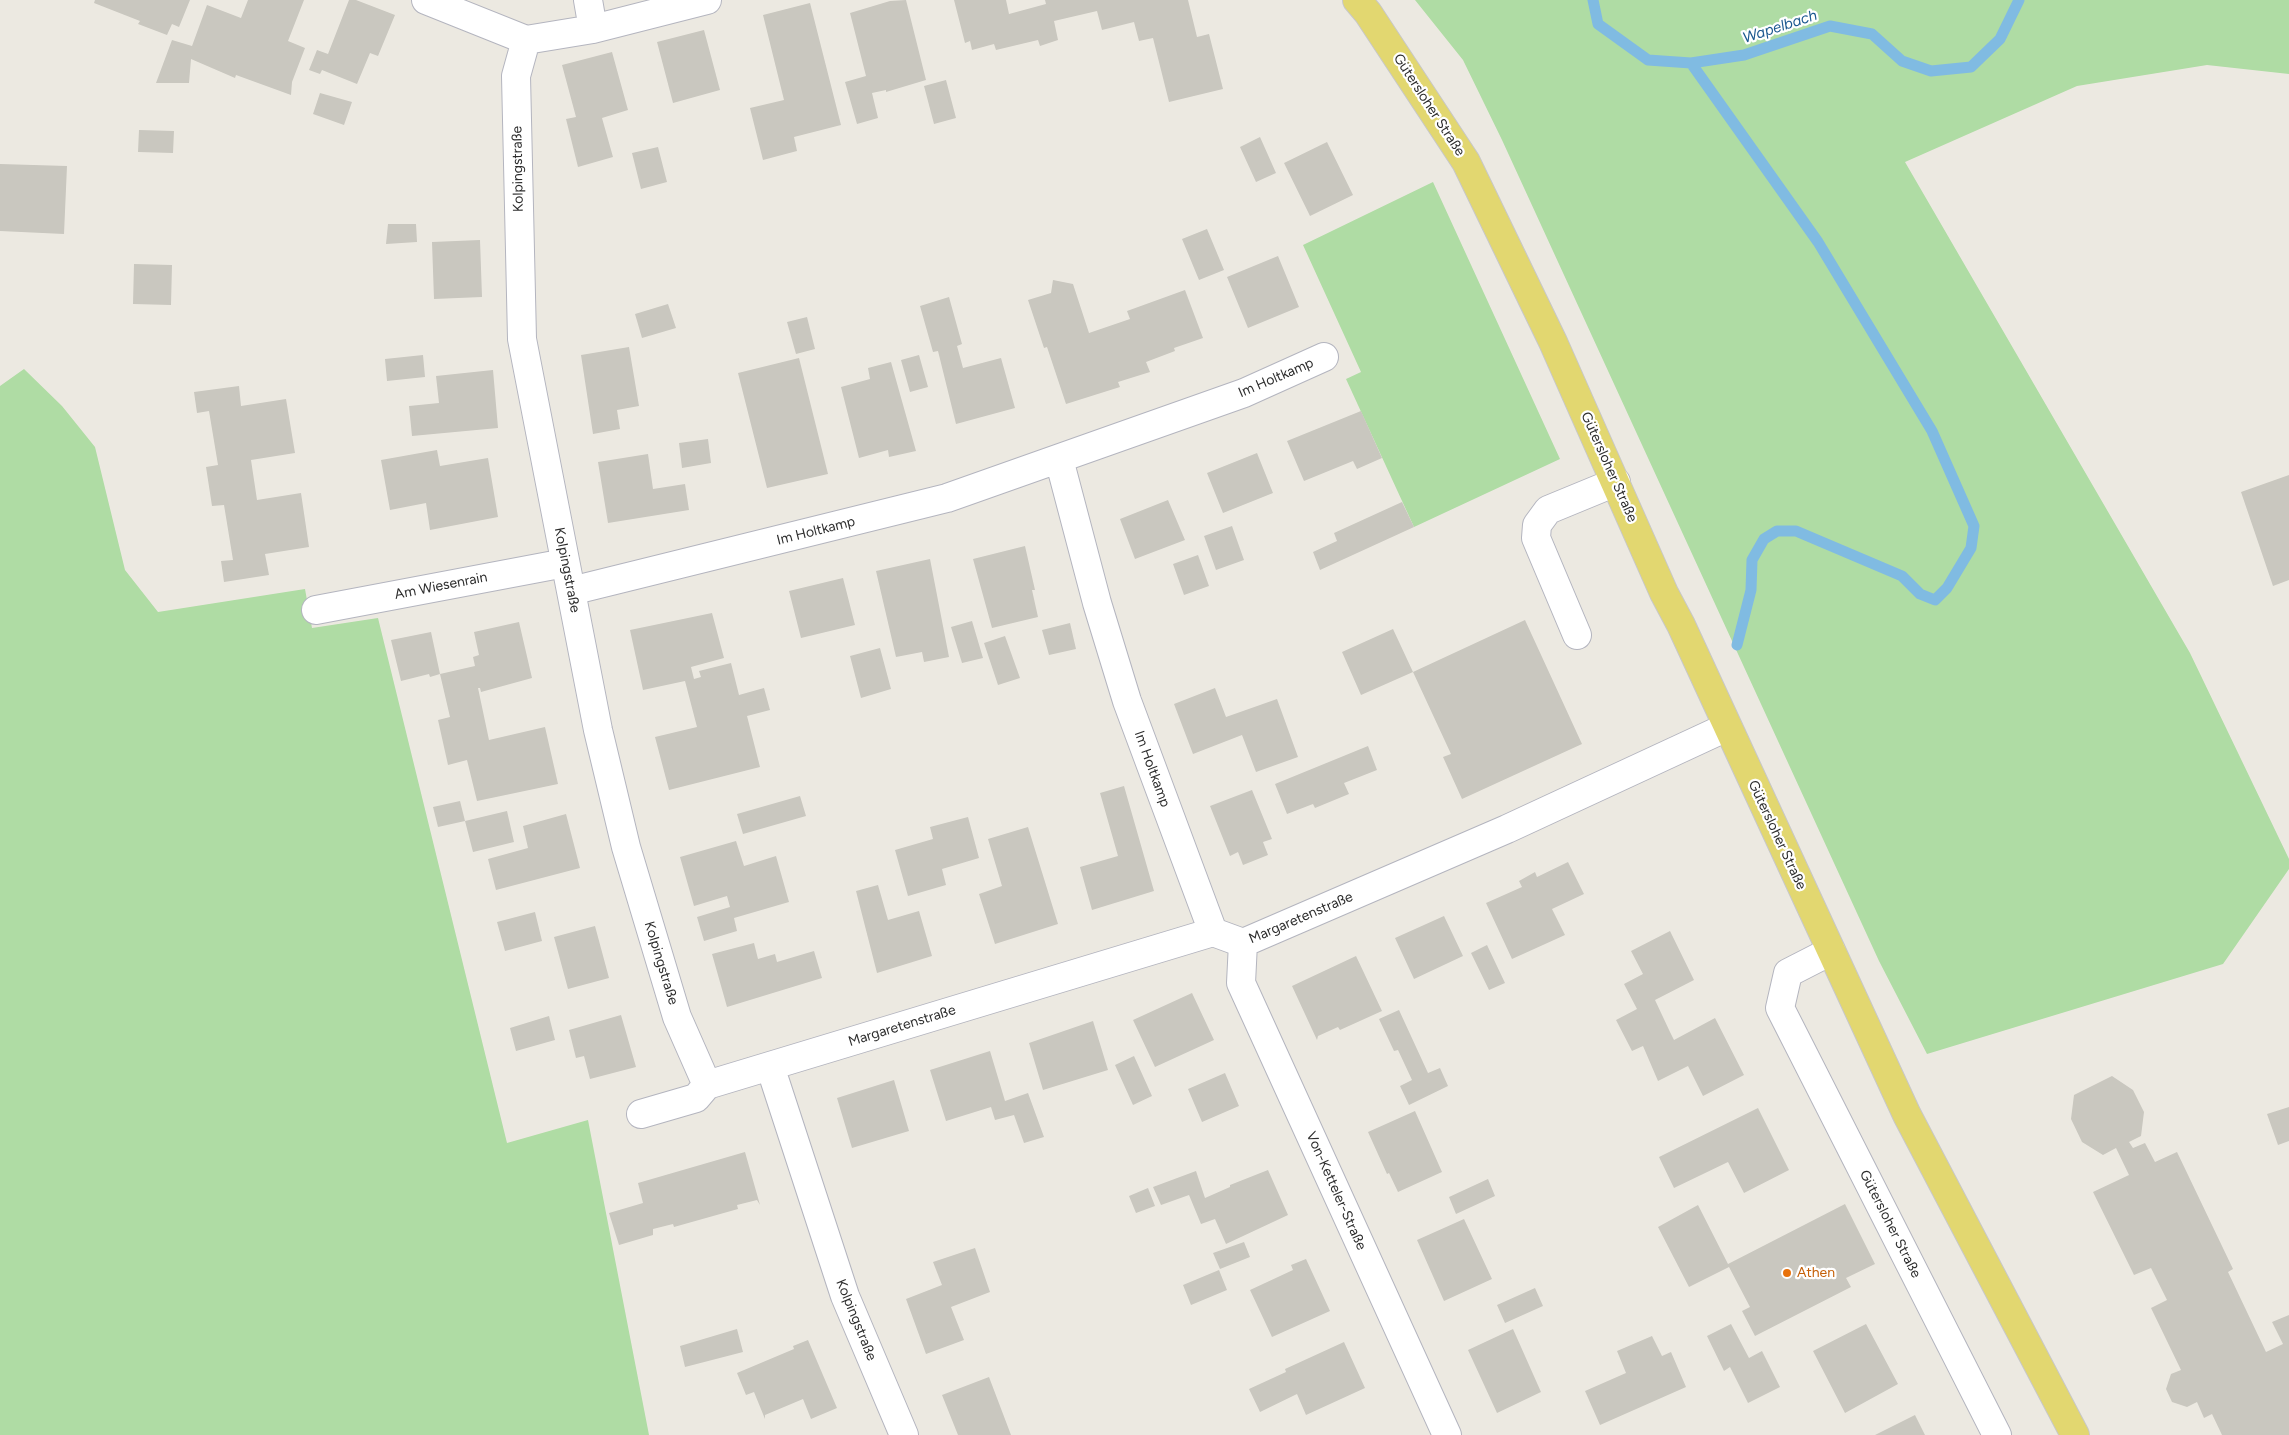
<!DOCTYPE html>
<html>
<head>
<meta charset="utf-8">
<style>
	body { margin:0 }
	canvas { display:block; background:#ece9e1 }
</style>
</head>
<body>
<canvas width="2289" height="1435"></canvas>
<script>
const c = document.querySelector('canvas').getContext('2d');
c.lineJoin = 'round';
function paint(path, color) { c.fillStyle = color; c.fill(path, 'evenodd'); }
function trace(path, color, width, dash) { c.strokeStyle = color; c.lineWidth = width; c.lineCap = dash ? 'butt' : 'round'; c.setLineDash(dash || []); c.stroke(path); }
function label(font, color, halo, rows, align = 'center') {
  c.font = font + ' Figtree,sans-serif'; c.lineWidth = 4.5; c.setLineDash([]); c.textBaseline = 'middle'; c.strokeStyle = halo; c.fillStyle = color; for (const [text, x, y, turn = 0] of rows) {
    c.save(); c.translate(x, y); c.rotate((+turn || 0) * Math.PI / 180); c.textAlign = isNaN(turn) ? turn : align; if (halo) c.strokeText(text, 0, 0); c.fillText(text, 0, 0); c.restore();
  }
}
const green = new Path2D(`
	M 1415,0 L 2289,0 L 2289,74 L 2207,65 L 2077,86 L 1905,162 L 2190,653 L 2289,859 L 2289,869 L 2223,964 L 1927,1054 L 1879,961 L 1502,140 L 1463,60 Z
	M 1433,182 L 1560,459 L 1414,527 L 1346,379 L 1361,372 L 1303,245 Z
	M 24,369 L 62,406 L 95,447 L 125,570 L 158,612 L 305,589 L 312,628 L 378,618 L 507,1143 L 588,1120 L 649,1435 L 0,1435 L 0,386 Z`);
const stream = new Path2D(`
	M 1593,0 L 1598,24 L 1648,60 L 1691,63 L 1744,55 L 1830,26 L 1872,34 L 1902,61 L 1931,71 L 1971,67 L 2000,39 L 2019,0
	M 1691,63 L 1818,242 L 1932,431 L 1974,526 L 1971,548 L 1947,588 L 1935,600 L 1920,594 L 1902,576 L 1796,531 L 1777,531 L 1764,539 L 1752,560 L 1751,590 L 1737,645`);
const building = new Path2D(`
	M 95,0 L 190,0 L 179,27 L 172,24 L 167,35 L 138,24 L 140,21 L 94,3 Z
	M 248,0 L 304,0 L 288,41 L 305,48 L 292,82 L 291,95 L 236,75 L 235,78 L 191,59 L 189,83 L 156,83 L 172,40 L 192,46 L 207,5 L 241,18 Z
	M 349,0 L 356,0 L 395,15 L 378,56 L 370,53 L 357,84 L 322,70 L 320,74 L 309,70 L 317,50 L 328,54 Z
	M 906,0 L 926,80 L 886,92 L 886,90 L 872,93 L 878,118 L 857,124 L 845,82 L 866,76 L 850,13 L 890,1 Z
	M 954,0 L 1006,0 L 1009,14 L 1046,4 L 1045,0 L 1188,0 L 1197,37 L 1209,34 L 1223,89 L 1169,102 L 1153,38 L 1139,41 L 1134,22 L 1102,30 L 1097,11 L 1054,21 L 1058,40 L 1040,46 L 1038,40 L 996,50 L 994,44 L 972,50 L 970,41 L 965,43 Z
	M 810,3 L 841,125 L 794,137 L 797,151 L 763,160 L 750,108 L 784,100 L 763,15 Z
	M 704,30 L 720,90 L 673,103 L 657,42 Z
	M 612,52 L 628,110 L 602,118 L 613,157 L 578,167 L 566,119 L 576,117 L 562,65 Z
	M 946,80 L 956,118 L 934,124 L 924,86 Z
	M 320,93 L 352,102 L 344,125 L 313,114 Z
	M 139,130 L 174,131 L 173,153 L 138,152 Z
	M 1260,137 L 1276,173 L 1256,182 L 1240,147 Z
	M 1327,142 L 1353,195 L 1310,216 L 1284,163 Z
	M 658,147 L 667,182 L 641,189 L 632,153 Z
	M 0,164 L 67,166 L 64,234 L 0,231 Z
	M 388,224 L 416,224 L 417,242 L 386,244 Z
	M 1207,229 L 1224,270 L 1199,280 L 1182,239 Z
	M 480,240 L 482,297 L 434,299 L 432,242 Z
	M 1278,256 L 1299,307 L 1248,328 L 1227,277 Z
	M 134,264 L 172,265 L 171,305 L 133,304 Z
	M 1053,280 L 1073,284 L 1089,333 L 1130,319 L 1127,311 L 1185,290 L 1203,338 L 1174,348 L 1175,351 L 1146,362 L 1150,372 L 1118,382 L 1120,387 L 1066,404 L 1047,347 L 1044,348 L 1028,300 L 1051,293 Z
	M 949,297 L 962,344 L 957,346 L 963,368 L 1001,358 L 1015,408 L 956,424 L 938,351 L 933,352 L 920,306 Z
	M 668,304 L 676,328 L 642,338 L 635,314 Z
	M 807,317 L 815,349 L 796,354 L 787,322 Z
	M 629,347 L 639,406 L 617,410 L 620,429 L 593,434 L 581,355 Z
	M 423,355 L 425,377 L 387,381 L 385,359 Z
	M 919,355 L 928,387 L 910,392 L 901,360 Z
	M 799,358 L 828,474 L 767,488 L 738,373 Z
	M 891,362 L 916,451 L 889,457 L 888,450 L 859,458 L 841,387 L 870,379 L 868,368 Z
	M 493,370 L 498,428 L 412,436 L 409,406 L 439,403 L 436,376 Z
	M 239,386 L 241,406 L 286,399 L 295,453 L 251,460 L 257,500 L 301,493 L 309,547 L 265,554 L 269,575 L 224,582 L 221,561 L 233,560 L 224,505 L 212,506 L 206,467 L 218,465 L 209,411 L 197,413 L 194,392 Z
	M 1361,411 L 1382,458 L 1357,469 L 1353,461 L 1304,481 L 1287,441 Z
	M 708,439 L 711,463 L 682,468 L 679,443 Z
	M 437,450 L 440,466 L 488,458 L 498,517 L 430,530 L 426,503 L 390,510 L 381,460 Z
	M 1257,453 L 1273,493 L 1223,513 L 1207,473 Z
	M 648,454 L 653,489 L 685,484 L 689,510 L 608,523 L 598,462 Z
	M 2289,475 L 2289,580 L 2273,586 L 2241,492 Z
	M 1168,500 L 1185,540 L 1135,559 L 1120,519 Z
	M 1402,502 L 1414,527 L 1320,570 L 1313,552 L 1337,541 L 1334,533 Z
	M 1232,526 L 1244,560 L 1216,570 L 1204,536 Z
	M 1025,546 L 1035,590 L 1032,590 L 1038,617 L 992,628 L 973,559 Z
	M 1198,555 L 1209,586 L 1184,595 L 1173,564 Z
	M 930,559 L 949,657 L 924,662 L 922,652 L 896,657 L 876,571 Z
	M 843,578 L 855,625 L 801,638 L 789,591 Z
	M 712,613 L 724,658 L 691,667 L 694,679 L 701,677 L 699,671 L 731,663 L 739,695 L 764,688 L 770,710 L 747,716 L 760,767 L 669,790 L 655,737 L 697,727 L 685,681 L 643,690 L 630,630 Z
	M 1525,620 L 1582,744 L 1462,799 L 1443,757 L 1451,754 L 1413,672 Z
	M 972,621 L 983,658 L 962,663 L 951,627 Z
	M 519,622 L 532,678 L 481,692 L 480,688 L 478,688 L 489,740 L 545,727 L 558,784 L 477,801 L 467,760 L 448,765 L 438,720 L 450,717 L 440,674 L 475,666 L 473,657 L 479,655 L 474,632 Z
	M 1070,623 L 1076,649 L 1049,655 L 1042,630 Z
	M 1393,629 L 1413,672 L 1361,695 L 1342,652 Z
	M 431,632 L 440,674 L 430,677 L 429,674 L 401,681 L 391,640 Z
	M 1005,636 L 1020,678 L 998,685 L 984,643 Z
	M 880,648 L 891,689 L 861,698 L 850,656 Z
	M 1215,688 L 1226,717 L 1277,699 L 1298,757 L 1256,772 L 1242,735 L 1193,754 L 1174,704 Z
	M 1368,746 L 1377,770 L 1344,783 L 1349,794 L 1315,808 L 1313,804 L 1287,814 L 1275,784 Z
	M 1124,786 L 1154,891 L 1092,910 L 1080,867 L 1118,856 L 1100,793 Z
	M 1252,790 L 1272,839 L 1263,842 L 1268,855 L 1243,865 L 1238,852 L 1230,856 L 1210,806 Z
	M 800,796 L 806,816 L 743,834 L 737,814 Z
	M 460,801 L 465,821 L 438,827 L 433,807 Z
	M 507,811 L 514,842 L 473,852 L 465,821 Z
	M 566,814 L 580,868 L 496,890 L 488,859 L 528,848 L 523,826 Z
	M 968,817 L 979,858 L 942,869 L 946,885 L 908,896 L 895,850 L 933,839 L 930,827 Z
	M 1028,827 L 1058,924 L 995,944 L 979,894 L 1002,886 L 988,839 Z
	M 736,841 L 744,866 L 776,856 L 789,902 L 734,918 L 737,931 L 704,941 L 697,917 L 730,907 L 727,896 L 694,906 L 680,857 Z
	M 1568,862 L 1584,894 L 1552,909 L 1565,935 L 1512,959 L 1486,903 L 1522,887 L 1519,881 L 1535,872 L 1537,877 Z
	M 878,885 L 888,920 L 919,911 L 932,956 L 877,973 L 856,891 Z
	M 535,912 L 542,941 L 505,951 L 497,922 Z
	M 1444,916 L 1463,956 L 1414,979 L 1395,938 Z
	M 595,926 L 609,978 L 568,989 L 554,937 Z
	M 1670,931 L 1694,980 L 1655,1000 L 1670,1032 L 1674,1040 L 1715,1018 L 1744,1075 L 1703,1096 L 1688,1066 L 1658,1081 L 1643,1046 L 1632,1051 L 1616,1020 L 1637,1009 L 1624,984 L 1643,974 L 1631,951 Z
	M 754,943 L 758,959 L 775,954 L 777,962 L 814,951 L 822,978 L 727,1007 L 712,954 Z
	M 1487,945 L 1505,983 L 1489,990 L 1471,953 Z
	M 1356,956 L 1382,1011 L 1340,1030 L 1338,1027 L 1318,1036 L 1317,1040 L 1292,986 Z
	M 1192,993 L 1214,1040 L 1155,1067 L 1133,1020 Z
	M 1399,1010 L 1428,1073 L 1440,1068 L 1448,1086 L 1409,1105 L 1400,1086 L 1412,1080 L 1398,1050 L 1394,1051 L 1379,1019 Z
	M 621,1015 L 636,1067 L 590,1079 L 584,1056 L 576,1058 L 569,1030 Z
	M 549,1016 L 555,1040 L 516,1051 L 510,1028 Z
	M 1093,1021 L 1108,1070 L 1043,1090 L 1029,1043 Z
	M 990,1051 L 1005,1101 L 1028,1093 L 1044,1137 L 1024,1143 L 1014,1115 L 995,1120 L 991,1107 L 946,1121 L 930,1070 Z
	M 1134,1056 L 1152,1096 L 1133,1105 L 1115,1065 Z
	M 1225,1073 L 1239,1106 L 1202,1122 L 1188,1089 Z
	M 2112,1076 L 2133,1090 L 2144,1112 L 2141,1136 L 2129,1142 L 2133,1148 L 2145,1143 L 2155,1162 L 2177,1152 L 2233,1269 L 2228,1272 L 2266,1352 L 2283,1344 L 2272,1322 L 2289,1315 L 2289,1435 L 2222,1435 L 2212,1414 L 2204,1418 L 2197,1402 L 2187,1407 L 2172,1402 L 2166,1389 L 2171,1374 L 2181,1370 L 2151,1308 L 2167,1300 L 2151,1268 L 2134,1275 L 2093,1192 L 2129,1175 L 2116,1148 L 2103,1155 L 2082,1142 L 2071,1119 L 2074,1095 Z
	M 894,1080 L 909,1131 L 852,1148 L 837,1098 Z
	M 2289,1107 L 2289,1141 L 2278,1145 L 2267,1114 Z
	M 1758,1108 L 1789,1170 L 1744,1193 L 1728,1162 L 1674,1188 L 1659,1157 Z
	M 1415,1111 L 1442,1172 L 1398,1192 L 1389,1173 L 1387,1174 L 1368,1132 Z
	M 745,1152 L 760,1205 L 757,1200 L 737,1205 L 738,1209 L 674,1227 L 673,1224 L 653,1229 L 653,1235 L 619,1245 L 609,1213 L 643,1203 L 638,1183 Z
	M 1268,1170 L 1288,1215 L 1226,1244 L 1215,1219 L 1201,1224 L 1189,1195 L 1161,1205 L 1153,1187 L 1196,1171 L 1205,1198 L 1230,1187 L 1230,1185 Z
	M 1488,1179 L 1495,1196 L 1456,1214 L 1449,1197 Z
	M 1148,1188 L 1155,1206 L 1136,1213 L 1129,1196 Z
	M 1845,1204 L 1875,1264 L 1846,1278 L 1851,1287 L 1755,1336 L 1742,1311 L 1750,1307 L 1729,1267 L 1689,1287 L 1658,1227 L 1698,1205 L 1728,1264 Z
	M 1464,1219 L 1492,1279 L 1444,1301 L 1417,1240 Z
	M 1244,1242 L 1250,1257 L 1220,1269 L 1213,1253 Z
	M 975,1248 L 990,1292 L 951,1307 L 964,1340 L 926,1354 L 906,1299 L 942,1285 L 933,1262 Z
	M 1306,1259 L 1330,1311 L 1272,1337 L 1250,1290 L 1293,1270 L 1291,1265 Z
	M 1219,1270 L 1227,1290 L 1191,1305 L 1183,1285 Z
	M 1535,1288 L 1543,1306 L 1505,1323 L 1497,1305 Z
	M 1731,1324 L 1749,1358 L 1762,1351 L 1780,1387 L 1748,1403 L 1730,1367 L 1724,1371 L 1707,1336 Z
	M 1866,1324 L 1898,1384 L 1845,1413 L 1813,1351 Z
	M 737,1329 L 743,1352 L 685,1367 L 680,1346 Z
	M 1513,1329 L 1541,1392 L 1497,1413 L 1468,1350 Z
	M 1652,1336 L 1662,1356 L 1671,1352 L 1686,1387 L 1600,1425 L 1585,1391 L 1626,1373 L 1617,1351 Z
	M 808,1340 L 837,1408 L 811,1419 L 803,1399 L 765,1415 L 765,1419 L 754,1392 L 746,1395 L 737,1373 L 794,1349 L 793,1346 Z
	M 1344,1342 L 1365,1388 L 1306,1415 L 1297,1394 L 1260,1412 L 1249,1389 L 1286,1372 L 1285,1369 Z
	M 989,1377 L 1011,1435 L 958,1435 L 942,1395 Z
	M 1915,1415 L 1925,1435 L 1875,1435 Z`);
const minor = new Path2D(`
	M 426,0 L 526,40 L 593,29 L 707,0
	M 588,0 L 593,29
	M 526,40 L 516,76 L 522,339 L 598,730 L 626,847 L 677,1017 L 707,1085
	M 1059,459 L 1097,603 L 1127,701 L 1213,932
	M 571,591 L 947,498 L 1244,393 L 1324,357
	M 316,610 L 565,563
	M 1577,635 L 1536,538 L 1537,525 L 1548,510 L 1616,482
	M 1243,943 L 1241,983 L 1447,1435
	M 1831,951 L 1788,973 L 1780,1008 L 1997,1435
	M 770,1066 L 845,1296 L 904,1435
	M 641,1114 L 696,1098 L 707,1085 L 1213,932 L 1243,943 L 1507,829 L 1727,727`);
const major = new Path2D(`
	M 1357,0 L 1368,13 L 1466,162 L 1553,342 L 1664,593 L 1681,625 L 1907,1115 L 2075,1435`);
const markers = [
	[1787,1273,5,"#e8710a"]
];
const streetNames = [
	["Gütersloher Straße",1429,105,57],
	["Kolpingstraße",518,169,-91],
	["Im Holtkamp",1276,378,-23],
	["Gütersloher Straße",1609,467,66],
	["Im Holtkamp",816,531,-14],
	["Kolpingstraße",567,570,79],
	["Am Wiesenrain",441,586,-11],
	["Im Holtkamp",1152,769,70],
	["Gütersloher Straße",1777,835,65],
	["Margaretenstraße",1301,918,-23],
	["Kolpingstraße",661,963,73],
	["Margaretenstraße",902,1026,-17],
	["Von-Ketteler-Straße",1336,1191,66],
	["Gütersloher Straße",1890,1224,63],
	["Kolpingstraße",856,1320,68]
];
const foodNames = [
	["Athen",1797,1273]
];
const waterNames = [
	["Wapelbach",1780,27,-18]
];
paint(green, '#afdca4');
trace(stream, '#80bbe2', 11);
paint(building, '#c9c7bf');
trace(minor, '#b4b5bf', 30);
trace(major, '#c8c8c8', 30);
trace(minor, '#fff', 28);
trace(major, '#e2d770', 28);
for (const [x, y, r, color] of markers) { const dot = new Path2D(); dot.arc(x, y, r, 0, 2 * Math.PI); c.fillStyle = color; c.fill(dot); trace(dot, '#fff', 2); }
label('14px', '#2d2d2d', '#fff', streetNames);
label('14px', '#c56008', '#fff', foodNames, 'left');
label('italic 15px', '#1d5990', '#fff', waterNames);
</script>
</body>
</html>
